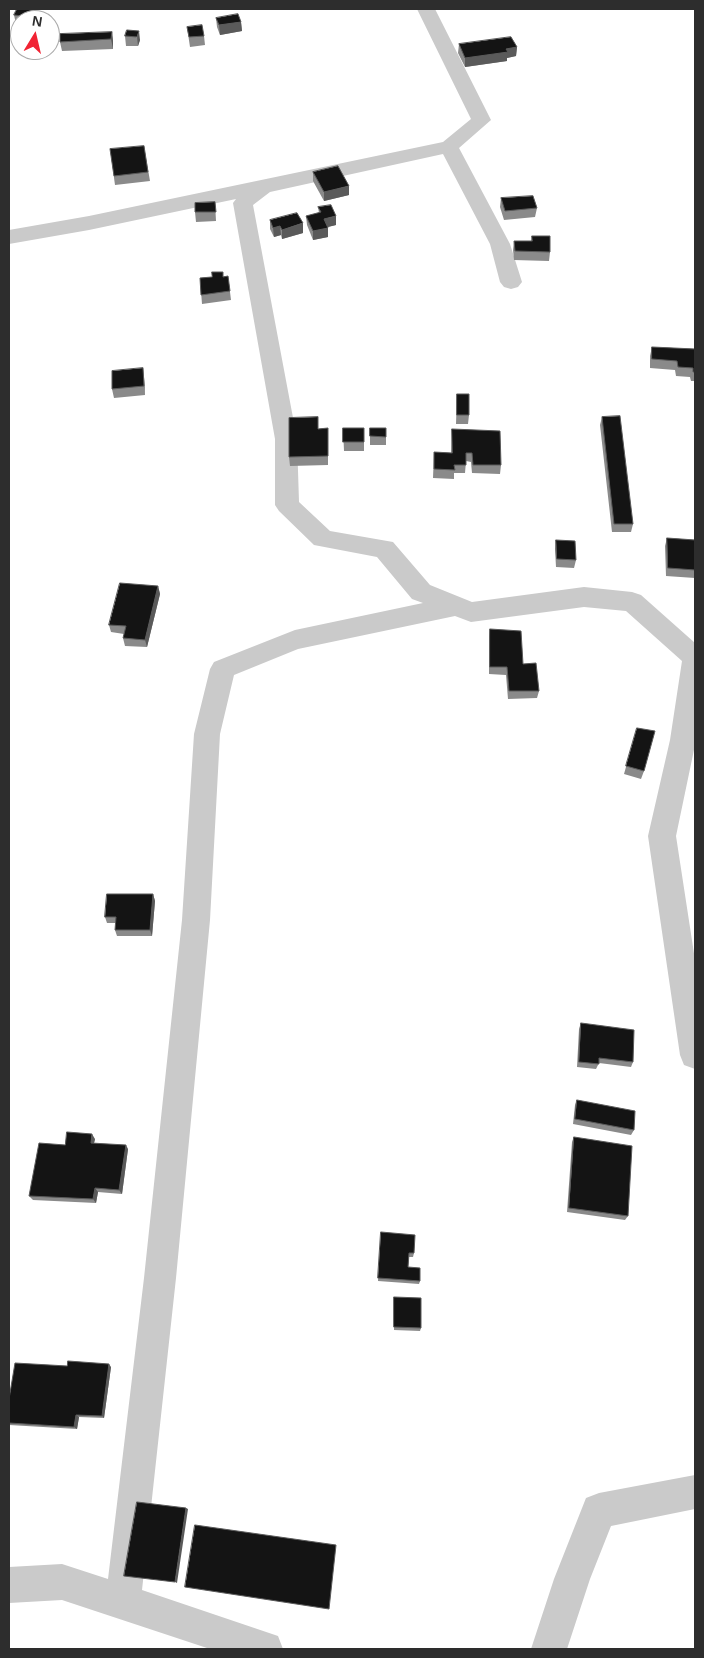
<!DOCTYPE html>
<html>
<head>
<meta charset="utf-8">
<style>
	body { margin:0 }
	#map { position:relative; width:704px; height:1658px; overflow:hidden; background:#fff; font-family:Arial,sans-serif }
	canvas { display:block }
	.frame { position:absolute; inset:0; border:10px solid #2d2d2d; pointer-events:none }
	.north { position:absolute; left:10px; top:10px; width:50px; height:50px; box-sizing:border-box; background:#fff; border:1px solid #ababab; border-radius:50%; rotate:9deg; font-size:14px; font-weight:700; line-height:20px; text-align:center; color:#2d2d2d }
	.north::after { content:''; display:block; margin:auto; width:18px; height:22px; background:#f12333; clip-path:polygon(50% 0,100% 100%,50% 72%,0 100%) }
</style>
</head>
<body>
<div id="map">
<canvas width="704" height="1658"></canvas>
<div class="frame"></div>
<div class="north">N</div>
</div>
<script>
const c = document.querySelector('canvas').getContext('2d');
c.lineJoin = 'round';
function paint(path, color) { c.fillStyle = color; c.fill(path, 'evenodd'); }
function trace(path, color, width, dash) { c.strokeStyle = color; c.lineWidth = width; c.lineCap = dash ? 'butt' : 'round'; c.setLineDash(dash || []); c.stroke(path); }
const minor = new Path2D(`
	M 417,9 L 435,9 L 491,120 L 459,148 L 510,244 L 522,282 L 518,287 L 511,289 L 504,287 L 500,282 L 490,244 L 443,154 L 270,192 L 253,205 L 297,439 L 299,502 L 330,531 L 393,542 L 430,585 L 472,602 L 584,587 L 632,592 L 641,595 L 695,643 L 695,745 L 676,836 L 695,960 L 695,1069 L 684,1065 L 680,1055 L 648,836 L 670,740 L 682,661 L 626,611 L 584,607 L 471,622 L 455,616 L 298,649 L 234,675 L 220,734 L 210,920 L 176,1278 L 142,1590 L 278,1636 L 283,1649 L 210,1649 L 62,1600 L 9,1603 L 9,1567 L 62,1564 L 108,1579 L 144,1278 L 182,920 L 194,734 L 210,669 L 214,662 L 295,630 L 423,603 L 412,599 L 377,557 L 314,545 L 279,511 L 275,505 L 275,439 L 233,203 L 236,199 L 89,230 L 9,244 L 9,230 L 89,216 L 443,142 L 471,119 Z
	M 695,1475 L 695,1509 L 611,1526 L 590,1579 L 567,1649 L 531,1649 L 554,1579 L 586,1498 L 599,1493 Z`);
const wall = new Path2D(`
	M 17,9 L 35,18 L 34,20 L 20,20 L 20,25 L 16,24 L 14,15 Z
	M 216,18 L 241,22 L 242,31 L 220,35 L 217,27 Z
	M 187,27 L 204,36 L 205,45 L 190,47 Z
	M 127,30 L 140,40 L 138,46 L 126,46 L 125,36 Z
	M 112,32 L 113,41 L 113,49 L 62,51 L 60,42 Z
	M 459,44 L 517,47 L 516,56 L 507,58 L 507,61 L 465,67 L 458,53 Z
	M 144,146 L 150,181 L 115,185 L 110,149 Z
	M 313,172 L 349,195 L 324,201 L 313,181 Z
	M 501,198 L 537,208 L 535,217 L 504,220 L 500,207 Z
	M 215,202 L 216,221 L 196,222 L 195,212 Z
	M 318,207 L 336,225 L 327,227 L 328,237 L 313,240 L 307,225 L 306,216 L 319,213 Z
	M 270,220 L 303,233 L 282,239 L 281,235 L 274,237 L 270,229 Z
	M 532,236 L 550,252 L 549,261 L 514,260 L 513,250 L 514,241 L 531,241 Z
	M 228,276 L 231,300 L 202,304 L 200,278 Z
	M 652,347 L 695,349 L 695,381 L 691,381 L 690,377 L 676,376 L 675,370 L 650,368 L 650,356 Z
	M 144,377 L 145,395 L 114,398 L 112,389 Z
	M 457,394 L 469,415 L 468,424 L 456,424 Z
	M 602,417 L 633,524 L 631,532 L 612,532 L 600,425 Z
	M 328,428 L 328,465 L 290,466 L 289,457 L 318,429 Z
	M 343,428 L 364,428 L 364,451 L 344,451 Z
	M 370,428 L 386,428 L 386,445 L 370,445 Z
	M 452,429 L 501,465 L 500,474 L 472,473 L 471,462 L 466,461 L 465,473 L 454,473 L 454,479 L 433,478 L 434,452 L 451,453 Z
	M 667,538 L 695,540 L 695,578 L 666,576 L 665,546 Z
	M 556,540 L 576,560 L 574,568 L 556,567 L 555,549 Z
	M 158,586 L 160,594 L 147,647 L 125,646 L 123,638 L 124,634 L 111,632 L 109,625 Z
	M 490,629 L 523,664 L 539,691 L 537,698 L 508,699 L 506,675 L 489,674 L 489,637 Z
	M 637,728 L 644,771 L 641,779 L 624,774 Z
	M 153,894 L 155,901 L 152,936 L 117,936 L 115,930 L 116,923 L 107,923 L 105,917 Z
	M 581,1023 L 633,1062 L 631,1067 L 599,1063 L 596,1069 L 577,1067 L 579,1029 Z
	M 577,1100 L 634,1130 L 631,1135 L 573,1124 L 575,1105 Z
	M 574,1137 L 628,1216 L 625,1220 L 567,1212 L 572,1142 Z
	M 95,1139 L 94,1143 L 128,1149 L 122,1194 L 98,1192 L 96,1203 L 33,1200 L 29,1196 L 65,1145 Z
	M 381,1232 L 414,1253 L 413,1257 L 409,1257 L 408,1267 L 420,1281 L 419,1284 L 378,1281 Z
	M 394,1297 L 421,1328 L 420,1331 L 394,1330 Z
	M 67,1366 L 111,1367 L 104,1418 L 79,1417 L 77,1429 L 9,1425 L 9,1399 Z`);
const shadedWall = new Path2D(`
	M 33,9 L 35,18 L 34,20 L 30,20 L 30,17 Z
	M 241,22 L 242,31 L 220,35 L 219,25 Z
	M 139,31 L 140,40 L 138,46 L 137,37 Z
	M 112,32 L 113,41 L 113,49 L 111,39 Z
	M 517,47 L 516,56 L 507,58 L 507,61 L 465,67 L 465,58 L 506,49 Z
	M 349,186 L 349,195 L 324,201 L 324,192 Z
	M 336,216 L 336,225 L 324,228 L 324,219 Z
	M 303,223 L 303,233 L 282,239 L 282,230 Z
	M 280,226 L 281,235 L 274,237 L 273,228 Z
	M 328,228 L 328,237 L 313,240 L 313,231 Z
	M 143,368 L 144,377 L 145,395 L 144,386 Z
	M 158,586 L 160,594 L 147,647 L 145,640 Z
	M 153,894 L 155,901 L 152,936 L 150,930 Z
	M 92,1134 L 95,1139 L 93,1147 L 91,1143 Z
	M 126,1145 L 128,1149 L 122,1194 L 119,1190 Z
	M 95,1188 L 98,1192 L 96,1203 L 93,1199 Z
	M 109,1364 L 111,1367 L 104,1418 L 102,1416 Z
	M 76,1415 L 79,1417 L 77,1429 L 74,1427 Z
	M 186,1508 L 188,1509 L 177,1583 L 175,1582 Z`);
const building = new Path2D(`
	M 17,9 L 33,9 L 30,17 L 14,15 Z
	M 238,14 L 241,22 L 219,25 L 216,18 Z
	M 202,25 L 204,36 L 189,37 L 187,27 Z
	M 127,30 L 139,31 L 137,37 L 125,36 Z
	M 112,32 L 111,39 L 60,42 L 60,34 Z
	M 511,37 L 517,47 L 506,49 L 508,52 L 465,58 L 459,44 Z
	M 144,146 L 148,172 L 114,176 L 110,149 Z
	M 338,166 L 349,186 L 324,192 L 313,172 Z
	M 533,196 L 537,208 L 505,211 L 501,198 Z
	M 215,202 L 216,212 L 195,212 L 195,203 Z
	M 331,205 L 336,216 L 324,219 L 328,228 L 313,231 L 306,216 L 321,212 L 318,207 Z
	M 297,213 L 303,223 L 282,230 L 280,226 L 273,228 L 270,220 Z
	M 532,236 L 550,236 L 550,252 L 515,251 L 514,241 L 532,241 Z
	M 212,272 L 223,272 L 223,277 L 228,276 L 230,291 L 201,295 L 200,278 L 212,277 Z
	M 652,347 L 695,349 L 695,372 L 693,372 L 693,368 L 678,367 L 677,361 L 652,359 Z
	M 143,368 L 144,386 L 112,389 L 112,371 Z
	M 457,394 L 469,394 L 469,415 L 457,415 Z
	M 620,416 L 633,524 L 614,524 L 602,417 Z
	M 318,417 L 318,429 L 328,428 L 328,456 L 289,457 L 289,418 Z
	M 343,428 L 364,428 L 364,442 L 343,442 Z
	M 370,428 L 386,428 L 386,437 L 370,436 Z
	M 452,429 L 500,431 L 501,465 L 473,465 L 472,453 L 466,453 L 466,465 L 454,465 L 455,470 L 434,469 L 434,452 L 452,453 Z
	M 667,538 L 695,540 L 695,570 L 668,568 Z
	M 556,540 L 575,541 L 576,560 L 557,559 Z
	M 120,583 L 158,586 L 145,640 L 123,638 L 126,626 L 109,625 Z
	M 490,629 L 521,631 L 523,664 L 536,663 L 539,691 L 509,691 L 507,667 L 490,667 Z
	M 637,728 L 655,731 L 644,771 L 626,766 Z
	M 107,894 L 153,894 L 150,930 L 115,930 L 116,917 L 105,917 Z
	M 581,1023 L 634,1030 L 633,1062 L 599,1058 L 599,1064 L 579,1062 Z
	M 577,1100 L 635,1111 L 634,1130 L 575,1119 Z
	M 67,1132 L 92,1134 L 91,1143 L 126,1145 L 119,1190 L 95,1188 L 93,1199 L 29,1196 L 39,1143 L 65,1145 Z
	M 574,1137 L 632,1146 L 628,1216 L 569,1208 Z
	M 381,1232 L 415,1235 L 414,1253 L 409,1253 L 408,1267 L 420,1268 L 420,1281 L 378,1278 Z
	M 394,1297 L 421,1298 L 421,1328 L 394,1327 Z
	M 68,1361 L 109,1364 L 102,1416 L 76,1415 L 74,1427 L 9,1423 L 9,1399 L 15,1363 L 67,1366 Z
	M 137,1502 L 186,1508 L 175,1582 L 124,1576 Z
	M 195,1525 L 336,1545 L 329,1609 L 185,1587 Z`);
paint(minor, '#cacaca');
paint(wall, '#8a8a8a');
paint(shadedWall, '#5a5a5a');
paint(building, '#141414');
trace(building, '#5a5a5a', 1);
</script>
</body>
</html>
